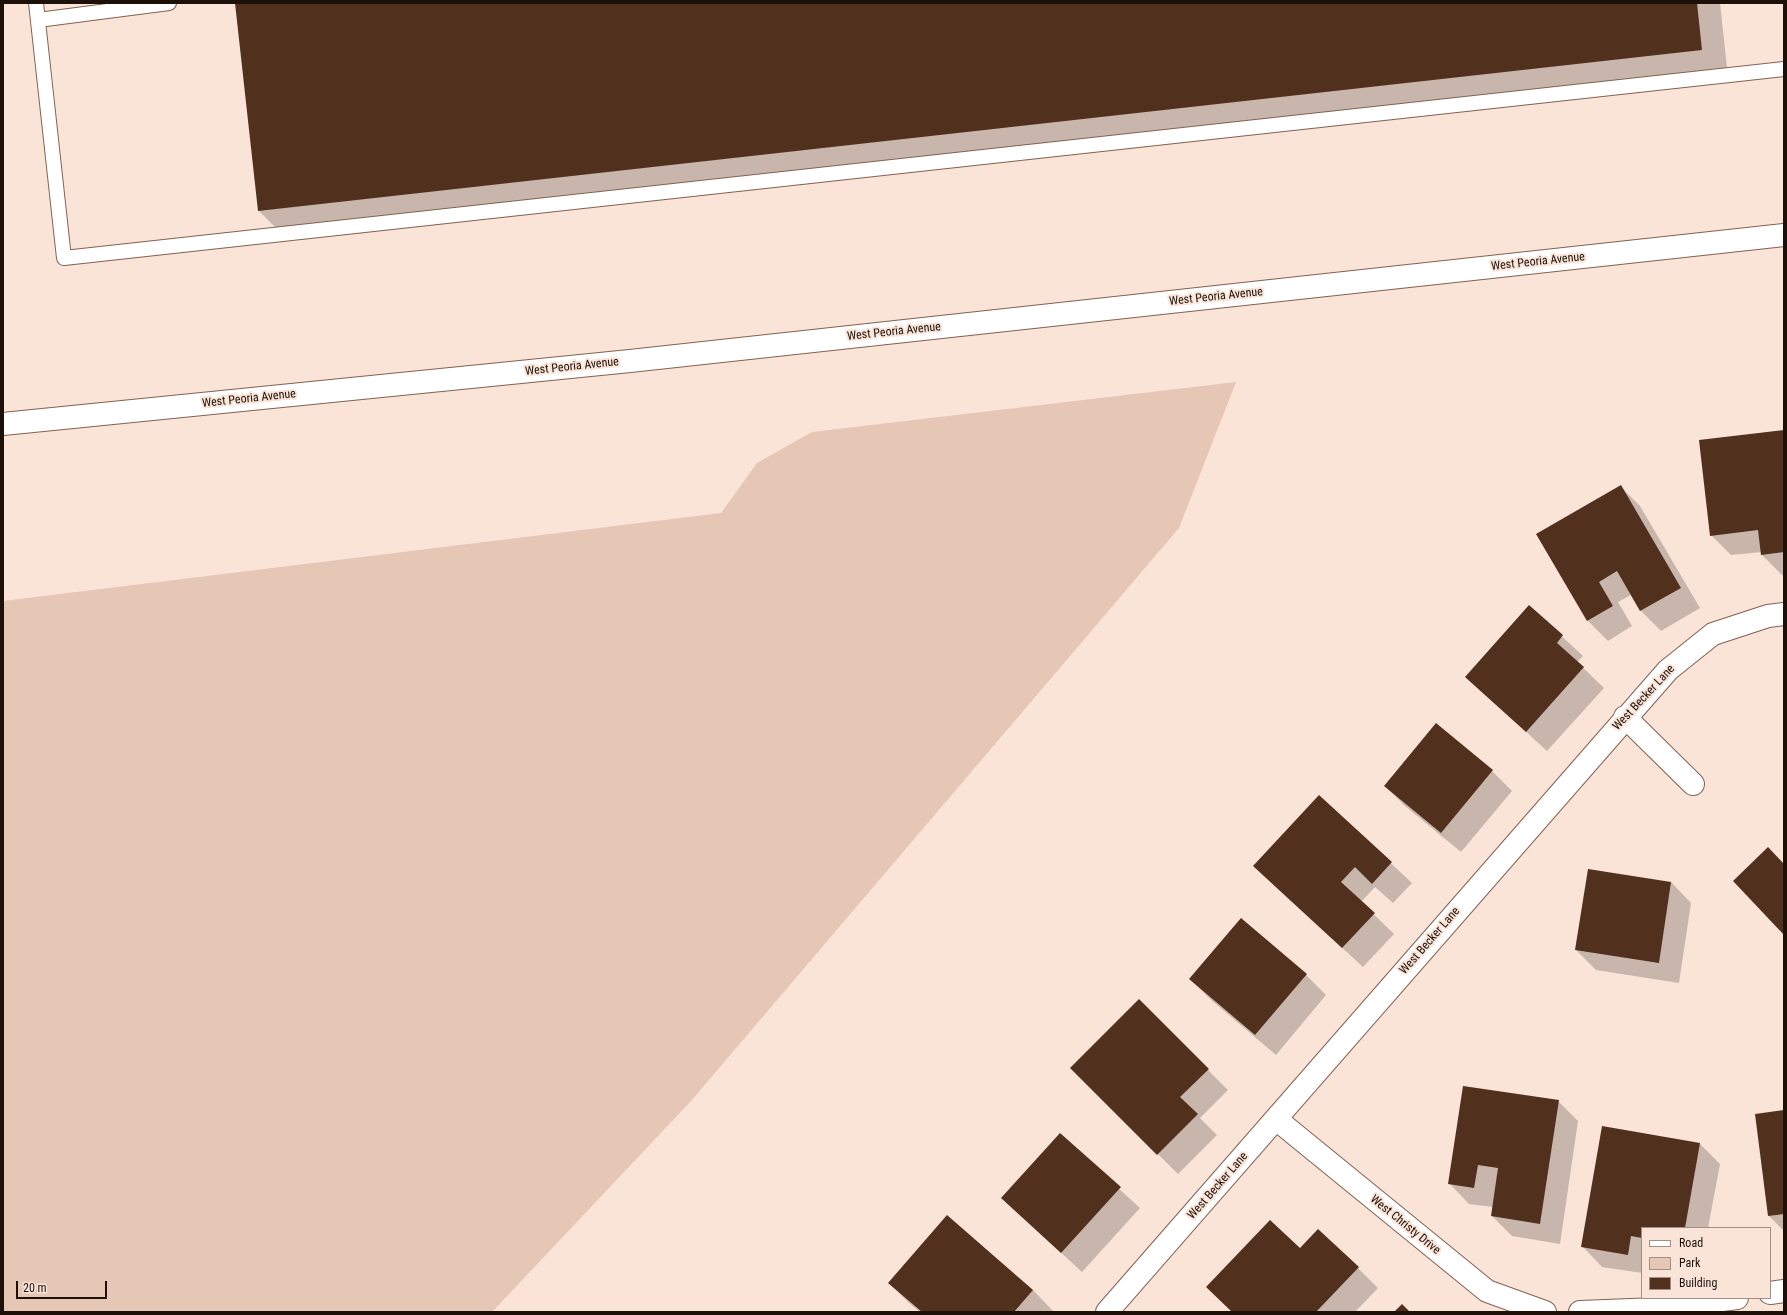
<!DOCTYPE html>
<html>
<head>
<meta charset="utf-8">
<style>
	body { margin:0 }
	#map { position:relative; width:1787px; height:1315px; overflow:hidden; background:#fae4d8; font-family:"Roboto Condensed",sans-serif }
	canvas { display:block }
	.frame { position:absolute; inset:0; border:4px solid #1c1009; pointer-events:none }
	.legend { position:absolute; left:1641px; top:1227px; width:130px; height:72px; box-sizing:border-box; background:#fae4d8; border:1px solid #a18f85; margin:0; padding:5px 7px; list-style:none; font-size:12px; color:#1c1009 }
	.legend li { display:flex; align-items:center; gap:8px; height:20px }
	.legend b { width:20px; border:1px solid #a18f85 }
	.scale { position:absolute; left:16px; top:1281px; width:91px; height:18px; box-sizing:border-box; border:2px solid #1c1009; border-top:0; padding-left:5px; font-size:12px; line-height:14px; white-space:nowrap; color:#1c1009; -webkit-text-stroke:3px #fae4d8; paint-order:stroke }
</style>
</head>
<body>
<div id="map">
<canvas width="1787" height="1315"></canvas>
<div class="frame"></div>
<ul class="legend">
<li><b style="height:5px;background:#fff"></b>Road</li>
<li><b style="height:11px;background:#e6c6b4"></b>Park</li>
<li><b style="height:11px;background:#51301d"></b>Building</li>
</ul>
<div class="scale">20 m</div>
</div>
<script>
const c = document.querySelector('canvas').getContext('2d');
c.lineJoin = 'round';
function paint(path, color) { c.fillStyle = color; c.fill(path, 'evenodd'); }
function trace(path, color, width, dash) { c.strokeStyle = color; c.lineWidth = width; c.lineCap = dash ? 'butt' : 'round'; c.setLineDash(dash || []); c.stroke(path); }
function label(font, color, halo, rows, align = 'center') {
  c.font = font + ' "Roboto Condensed",sans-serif'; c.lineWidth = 4; c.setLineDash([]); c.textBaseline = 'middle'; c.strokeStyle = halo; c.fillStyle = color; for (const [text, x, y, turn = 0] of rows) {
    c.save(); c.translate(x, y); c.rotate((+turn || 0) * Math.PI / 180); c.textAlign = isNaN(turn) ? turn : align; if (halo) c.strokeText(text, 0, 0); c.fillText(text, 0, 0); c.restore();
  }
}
const green = new Path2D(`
	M 1236,382 L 1179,528 L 691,1101 L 492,1312 L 3,1312 L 3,601 L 721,513 L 757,463 L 812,432 Z`);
const shadow = new Path2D(`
	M 236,3 L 1720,3 L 1728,76 L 285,237 L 259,211 Z
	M 1784,431 L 1784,575 L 1782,575 L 1762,555 L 1762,552 L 1731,555 L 1711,535 Z
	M 1620,486 L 1640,506 L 1700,608 L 1661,631 L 1641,611 L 1631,595 L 1618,602 L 1632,626 L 1608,641 L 1588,621 Z
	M 1530,607 L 1583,656 L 1577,662 L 1604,688 L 1547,751 L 1466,677 Z
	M 1492,771 L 1512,791 L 1461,852 L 1405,806 L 1385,786 Z
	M 1319,796 L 1412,883 L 1393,903 L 1375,887 L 1361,902 L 1394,934 L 1363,967 L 1275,886 Z
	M 1671,882 L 1691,903 L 1679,983 L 1596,970 L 1576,950 Z
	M 1241,920 L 1306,975 L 1326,995 L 1276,1055 L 1210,999 L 1190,979 Z
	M 1139,1001 L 1228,1090 L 1200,1118 L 1217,1135 L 1178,1174 L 1071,1068 Z
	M 1558,1101 L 1578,1121 L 1560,1244 L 1512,1236 L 1492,1216 L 1493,1207 L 1469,1204 L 1449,1183 Z
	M 1784,1111 L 1784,1231 L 1769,1216 Z
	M 1060,1135 L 1140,1208 L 1082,1272 L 1002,1198 Z
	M 1700,1144 L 1720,1164 L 1708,1228 L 1642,1228 L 1642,1273 L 1602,1267 L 1582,1246 Z
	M 947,1217 L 1033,1290 L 1053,1311 L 1051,1312 L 920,1312 L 909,1303 L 889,1283 Z
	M 1300,1250 L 1358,1268 L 1378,1288 L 1355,1312 L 1232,1312 Z`);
const building = new Path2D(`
	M 235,3 L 1697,3 L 1702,50 L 258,211 Z
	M 1784,430 L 1784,552 L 1761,555 L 1758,530 L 1710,536 L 1699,440 Z
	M 1621,485 L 1681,588 L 1640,611 L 1617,571 L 1599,582 L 1613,606 L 1587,621 L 1536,534 Z
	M 1529,605 L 1563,635 L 1557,643 L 1584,667 L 1526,732 L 1465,677 Z
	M 1436,723 L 1493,770 L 1441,833 L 1384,786 Z
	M 1319,795 L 1392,862 L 1372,884 L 1355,867 L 1341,882 L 1375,913 L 1342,948 L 1253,866 Z
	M 1768,847 L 1784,864 L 1784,935 L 1733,881 Z
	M 1588,869 L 1671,882 L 1659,963 L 1575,950 Z
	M 1241,918 L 1307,974 L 1255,1035 L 1189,979 Z
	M 1139,999 L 1209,1069 L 1180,1097 L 1198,1114 L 1157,1155 L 1070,1068 Z
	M 1463,1086 L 1559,1100 L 1540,1224 L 1491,1216 L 1498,1168 L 1478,1165 L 1474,1188 L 1448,1184 Z
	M 1784,1110 L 1784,1214 L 1768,1216 L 1755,1114 Z
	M 1602,1126 L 1700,1143 L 1685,1228 L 1642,1228 L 1642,1238 L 1631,1236 L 1628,1255 L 1581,1247 Z
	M 1060,1133 L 1121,1187 L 1061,1253 L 1001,1198 Z
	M 947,1215 L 1033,1290 L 1014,1312 L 922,1312 L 888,1283 Z
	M 1270,1220 L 1300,1248 L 1318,1229 L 1359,1267 L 1316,1312 L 1232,1312 L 1206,1287 Z
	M 1402,1304 L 1410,1312 L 1394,1312 Z`);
const service = new Path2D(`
	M 36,3 L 64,258 L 1784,69
	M 38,20 L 169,3`);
const minor = new Path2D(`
	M 1625,717 L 1693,784
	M 1276,1119 L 1487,1291 L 1545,1312
	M 1770,1293 L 1784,1291
	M 1107,1312 L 1668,670 L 1713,634 L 1768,616 L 1784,614
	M 1580,1312 L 1657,1309 L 1737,1298`);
const secondary = new Path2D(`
	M 3,424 L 630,361 L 1784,235`);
const streetNames = [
	["West Peoria Avenue",1538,262,-6],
	["West Peoria Avenue",1216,297,-6],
	["West Peoria Avenue",894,332,-6],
	["West Peoria Avenue",572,367,-6],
	["West Peoria Avenue",249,399,-6],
	["West Becker Lane",1644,698,-47],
	["West Becker Lane",1430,941,-49],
	["West Becker Lane",1218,1186,-49],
	["West Christy Drive",1405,1225,39]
];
paint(green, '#e6c6b4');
paint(shadow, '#0003');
paint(building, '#51301d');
trace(service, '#826251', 16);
trace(minor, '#826251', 24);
trace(secondary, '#826251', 24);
trace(service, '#fff', 14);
trace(minor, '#fff', 22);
trace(secondary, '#fff', 22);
label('12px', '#1c1009', '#fae4d8', streetNames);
</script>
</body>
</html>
